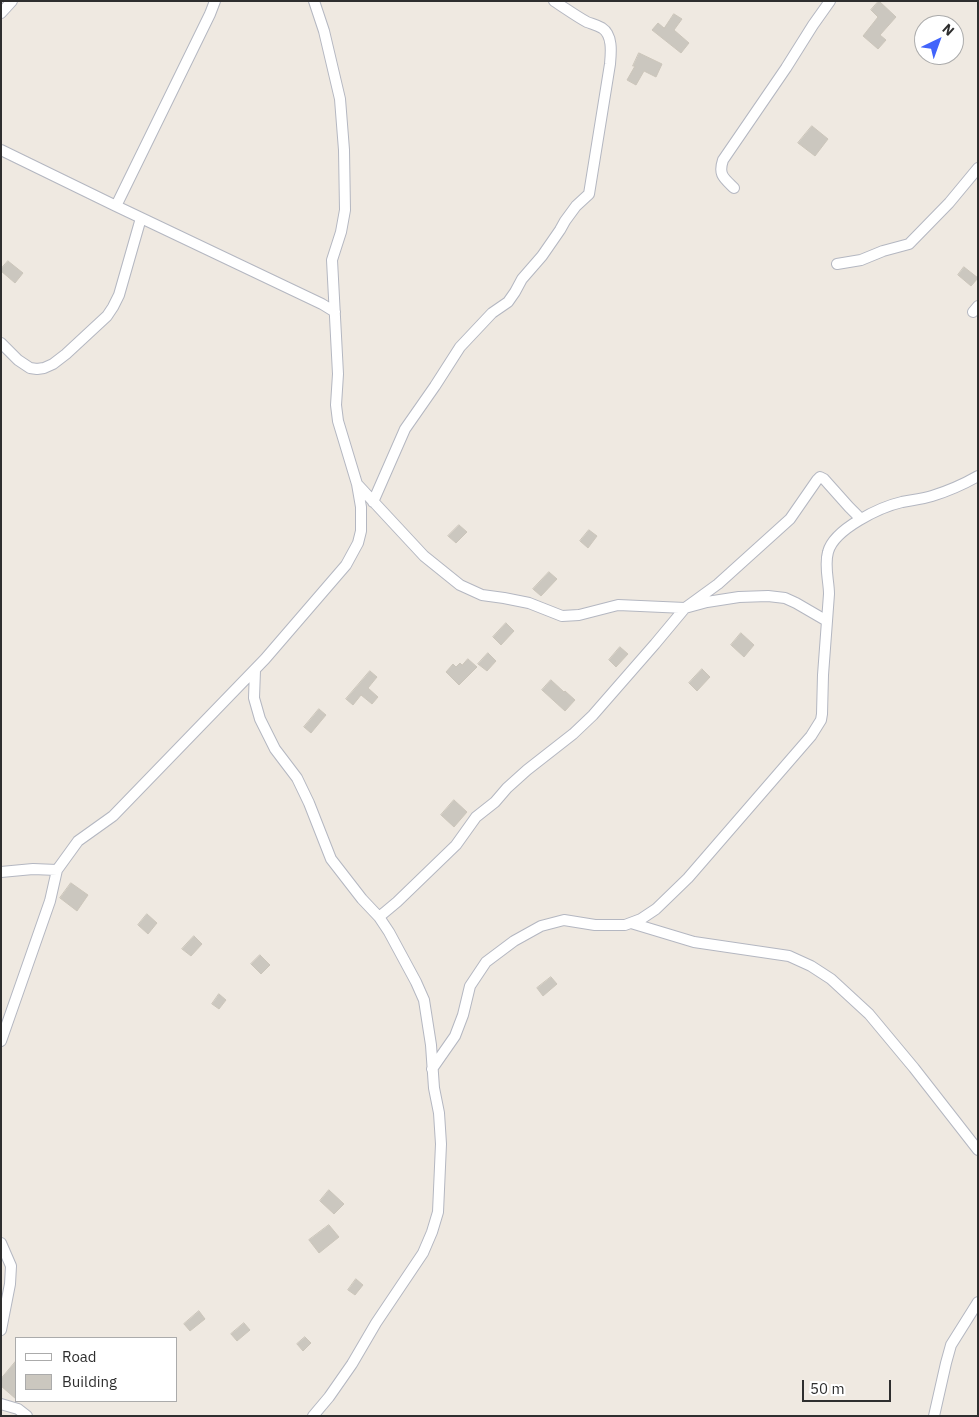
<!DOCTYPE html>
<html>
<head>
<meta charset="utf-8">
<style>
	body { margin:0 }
	#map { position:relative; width:979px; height:1417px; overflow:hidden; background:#efe9e1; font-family:"IBM Plex Sans",sans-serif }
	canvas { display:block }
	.frame { position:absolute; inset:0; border:2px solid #2e2e2e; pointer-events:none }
	.legend { position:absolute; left:15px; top:1337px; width:162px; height:65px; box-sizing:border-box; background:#fff; border:1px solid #ababab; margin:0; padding:6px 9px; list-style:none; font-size:15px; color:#2e2e2e }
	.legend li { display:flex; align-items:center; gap:10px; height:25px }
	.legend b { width:25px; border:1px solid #ababab }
	.north { position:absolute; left:914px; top:15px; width:50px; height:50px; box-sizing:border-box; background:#fff; border:1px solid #ababab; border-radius:50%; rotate:42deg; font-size:14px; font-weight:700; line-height:20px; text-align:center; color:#2e2e2e }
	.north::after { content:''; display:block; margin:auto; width:18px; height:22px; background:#4264fb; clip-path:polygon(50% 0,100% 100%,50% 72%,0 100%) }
	.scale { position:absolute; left:802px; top:1380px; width:89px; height:22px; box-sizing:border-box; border:2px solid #2e2e2e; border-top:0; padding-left:6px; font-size:15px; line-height:18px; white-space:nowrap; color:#2e2e2e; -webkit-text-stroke:4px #fff; paint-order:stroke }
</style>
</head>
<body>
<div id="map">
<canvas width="979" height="1417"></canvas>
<div class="frame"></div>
<ul class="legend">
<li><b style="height:6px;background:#fff"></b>Road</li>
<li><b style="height:14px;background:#cbc7bf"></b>Building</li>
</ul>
<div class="north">N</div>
<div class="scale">50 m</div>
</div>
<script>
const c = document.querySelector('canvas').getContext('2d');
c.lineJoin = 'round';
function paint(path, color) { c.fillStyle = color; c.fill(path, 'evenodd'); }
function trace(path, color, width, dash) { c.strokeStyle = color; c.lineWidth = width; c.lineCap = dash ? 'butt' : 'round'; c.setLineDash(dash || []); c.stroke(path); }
const building = new Path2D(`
	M 879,1 L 896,17 L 880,35 L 886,40 L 878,49 L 863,36 L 878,17 L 871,10 Z
	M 674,14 L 682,19 L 674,30 L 689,43 L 681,53 L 652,30 L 658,23 L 664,28 Z
	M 639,53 L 662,64 L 656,77 L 644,71 L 636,85 L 627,80 L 635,66 L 633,66 Z
	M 812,126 L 828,139 L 815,156 L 798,143 Z
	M 8,261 L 23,273 L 15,283 L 1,271 L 1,269 Z
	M 964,267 L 978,278 L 971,286 L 958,275 Z
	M 459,525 L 467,532 L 456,543 L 448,536 Z
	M 589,530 L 597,536 L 588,548 L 580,541 Z
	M 549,572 L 557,579 L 541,596 L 533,589 Z
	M 506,623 L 514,631 L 501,645 L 493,637 Z
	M 741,633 L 754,645 L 744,657 L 731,645 Z
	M 620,647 L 628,654 L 616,667 L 609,660 Z
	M 488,653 L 496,661 L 487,671 L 478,664 Z
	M 468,659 L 477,667 L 459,685 L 446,672 L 453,664 L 456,667 L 460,663 L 462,665 Z
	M 702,669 L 710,677 L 697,691 L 689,683 Z
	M 370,671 L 377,677 L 368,688 L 378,697 L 372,704 L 361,695 L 353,705 L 346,699 Z
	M 551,680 L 564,692 L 565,691 L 575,700 L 565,711 L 542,690 Z
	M 319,709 L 326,715 L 311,733 L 304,727 Z
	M 454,800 L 467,812 L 454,827 L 441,815 Z
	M 71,883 L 88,895 L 77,911 L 60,898 Z
	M 147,914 L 157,923 L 148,934 L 138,925 Z
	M 194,936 L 202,944 L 191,956 L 182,949 Z
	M 260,955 L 270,965 L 261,974 L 251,964 Z
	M 551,977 L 557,984 L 543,996 L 537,988 Z
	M 219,994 L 226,1000 L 219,1009 L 212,1004 Z
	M 329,1190 L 344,1204 L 334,1214 L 320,1201 Z
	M 329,1225 L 339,1237 L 319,1253 L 309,1240 Z
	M 356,1279 L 363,1285 L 355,1295 L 348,1290 Z
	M 199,1311 L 205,1319 L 190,1331 L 184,1324 Z
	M 244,1323 L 250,1330 L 237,1341 L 231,1334 Z
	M 305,1337 L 311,1343 L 303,1351 L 297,1344 Z
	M 16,1361 L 16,1399 L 1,1386 L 1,1379 Z`);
const minor = new Path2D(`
	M 1,13 L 12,1
	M 1,150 L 116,206 L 322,304 L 335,312
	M 734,188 C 724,178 718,175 723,160 L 786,68 L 813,25 L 830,1
	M 116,206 L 210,14 L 215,1
	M 837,264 L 861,260 L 883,251 L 909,244 L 949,203 L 978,168
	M 973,312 L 978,306
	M 1,343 L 18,360 L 30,368 L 37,369 L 44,368 L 53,364 L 66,354 L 107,316 L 113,307 L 119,295 L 141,218
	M 358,485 L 424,556 L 460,585 L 482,595 L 504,598 L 529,603 L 562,616 L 579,615 L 618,605 L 685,608 L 707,602 L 739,597 L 768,596 L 785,598 L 796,603 L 827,621
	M 373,502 L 405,429 L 435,386 L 460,347 L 492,313 L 508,302 L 515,292 L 522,279 L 542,256 L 560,230 L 565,221 L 576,206 L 589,194 L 610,64 C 611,53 613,35 602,28 C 597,25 592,24 587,22 C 576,16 565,8 554,1
	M 255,670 L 254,698 L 260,719 L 275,749 L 297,778 L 309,803 L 331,859 L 362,899 L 379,917 L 389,932 L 416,982 L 424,1000 L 431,1045 L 434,1088 L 439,1113 L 441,1144 L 438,1212 L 432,1232 L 423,1253 L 376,1323 L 352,1364 L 329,1397 L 313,1416
	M 1,872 L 33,869 L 57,870
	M 379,917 L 397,902 L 456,845 L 476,817 L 495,802 L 507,788 L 527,770 L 573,734 L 593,715 L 655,644 L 685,608 L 718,584 L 790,519 L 817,480 L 820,477 L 824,479 L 849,507 L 861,519
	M 631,923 L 694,942 L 789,956 L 811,966 L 831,979 L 869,1014 L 914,1068 L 978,1150
	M 1,1041 L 50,901 L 57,870 L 78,841 L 113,816 L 265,659 L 346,565 L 358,543 L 361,531 L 361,507 L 357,484 L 338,421 L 336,405 L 338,374 L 332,260 L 341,232 L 345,210 L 344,150 L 340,99 L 324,31 L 314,1
	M 432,1069 L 455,1036 L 463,1015 L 470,986 L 486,962 L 514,941 L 541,926 L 564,920 L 595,925 L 625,925 L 641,919 L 656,909 L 688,878 L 811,736 L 821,720 L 822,714 L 823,675 L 829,594 C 829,581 824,566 828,552 C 834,529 880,507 902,502 C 912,500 922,499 932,496 C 948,491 964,484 978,476
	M 1,1243 L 11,1266 L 10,1284 L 1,1330
	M 1,1404 L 18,1409 L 27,1416
	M 934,1416 L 946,1363 L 951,1345 L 978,1302`);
paint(building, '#cbc7bf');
trace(building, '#cbc5ba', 1);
trace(minor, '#b4b7c1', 12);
trace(minor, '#fff', 10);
</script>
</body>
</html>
